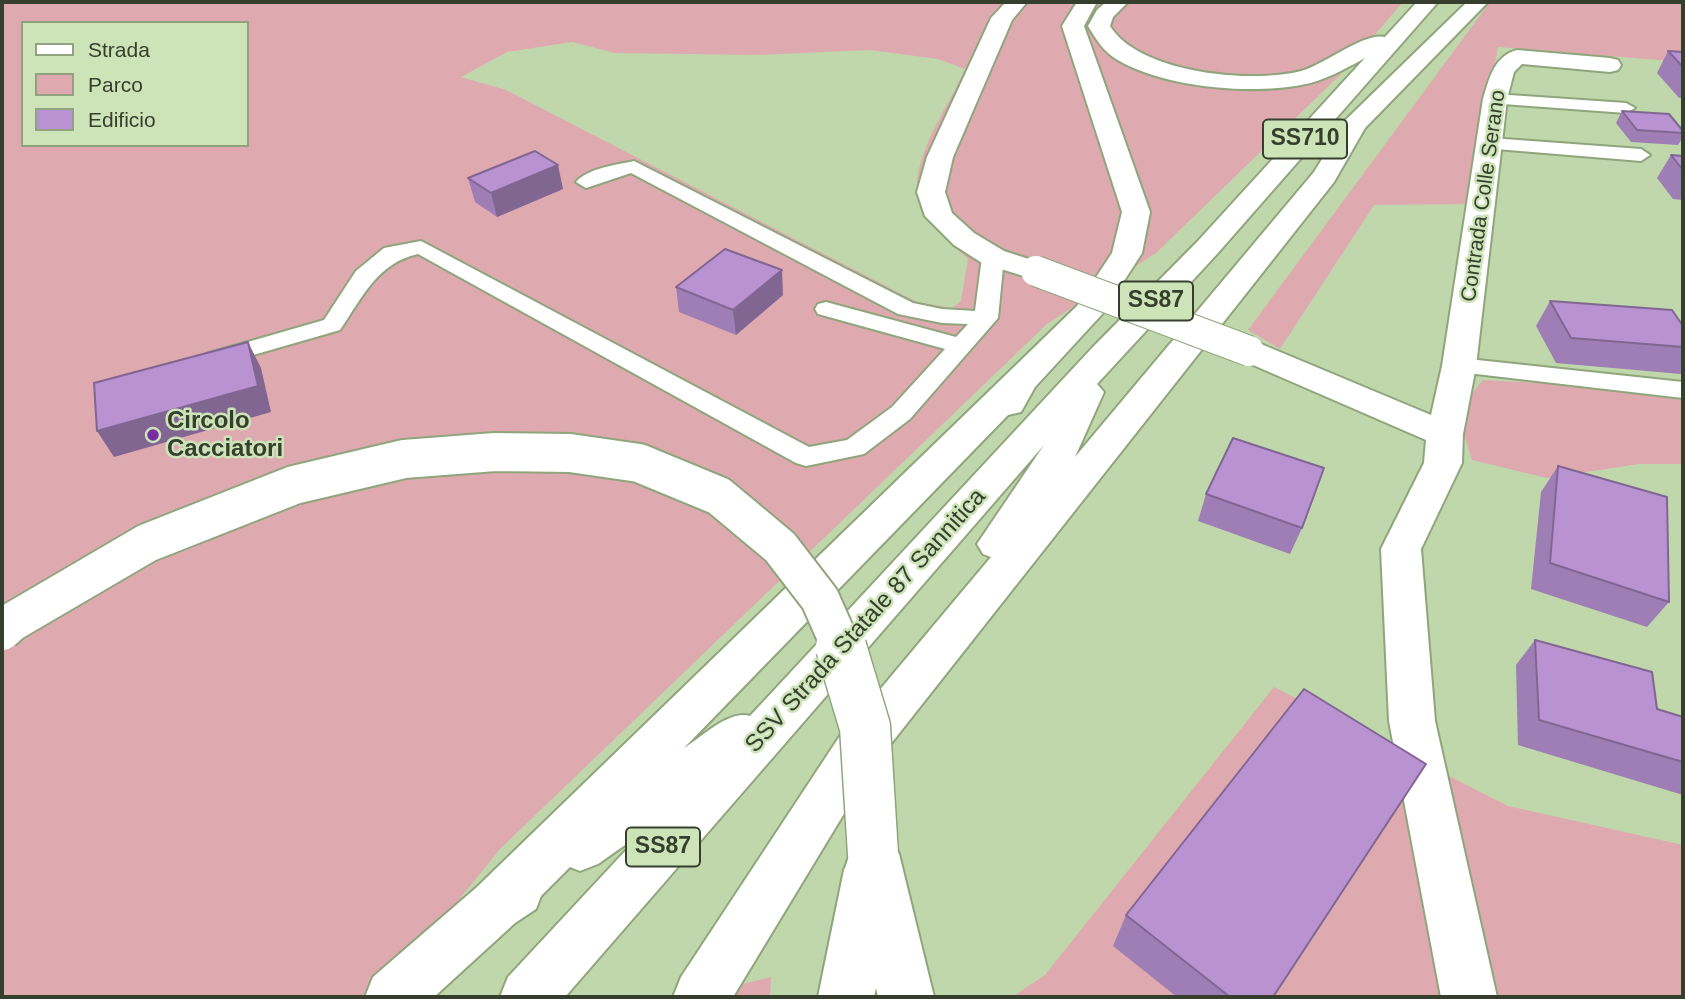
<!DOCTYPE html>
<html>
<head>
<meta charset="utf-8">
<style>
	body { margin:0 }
	#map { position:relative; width:1685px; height:999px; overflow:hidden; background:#c0d7ac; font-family:Arial,sans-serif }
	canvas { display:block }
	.frame { position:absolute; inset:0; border:4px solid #363f2e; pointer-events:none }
	.legend { position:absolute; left:21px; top:21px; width:228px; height:126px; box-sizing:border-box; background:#cde4b9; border:2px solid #91a281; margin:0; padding:9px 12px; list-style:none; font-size:21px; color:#363f2e }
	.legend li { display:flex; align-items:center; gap:14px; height:35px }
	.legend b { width:35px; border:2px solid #91a281 }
</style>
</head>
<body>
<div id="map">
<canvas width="1685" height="999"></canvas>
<div class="frame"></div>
<ul class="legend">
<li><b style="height:9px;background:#fff"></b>Strada</li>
<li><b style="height:19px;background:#deaab0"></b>Parco</li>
<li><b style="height:19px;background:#b892d1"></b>Edificio</li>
</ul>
</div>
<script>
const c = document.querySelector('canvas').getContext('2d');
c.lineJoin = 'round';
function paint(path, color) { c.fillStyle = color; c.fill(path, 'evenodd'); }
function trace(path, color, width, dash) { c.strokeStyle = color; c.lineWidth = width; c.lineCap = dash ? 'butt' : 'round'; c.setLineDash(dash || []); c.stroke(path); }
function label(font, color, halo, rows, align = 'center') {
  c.font = font + ' Arial,sans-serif'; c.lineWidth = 5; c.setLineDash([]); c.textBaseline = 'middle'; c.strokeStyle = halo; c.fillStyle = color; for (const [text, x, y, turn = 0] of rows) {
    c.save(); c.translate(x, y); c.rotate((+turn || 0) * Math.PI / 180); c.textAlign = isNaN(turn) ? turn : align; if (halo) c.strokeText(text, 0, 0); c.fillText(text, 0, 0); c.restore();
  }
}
const green = new Path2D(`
	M 2,2 L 1403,2 L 1340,75 L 1156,253 L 1047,324 L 500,849 L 380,997 L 2,997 ZM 23,23 L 247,23 L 247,145 L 23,145 ZM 572,42 L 615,53 L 757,55 L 870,50 L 938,59 L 965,69 C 951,103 903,168 921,206 C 932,228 950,243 968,259 L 961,301 L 952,308 L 917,302 L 506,90 L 461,77 L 507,52 Z
	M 1490,2 L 1683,2 L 1683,62 L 1498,47 L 1470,204 L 1374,205 L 1280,349 L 1248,330 Z
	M 1483,380 L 1579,385 L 1683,400 L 1683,464 L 1639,464 L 1547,478 L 1472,460 C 1461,425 1456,410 1483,380 Z
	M 1274,687 L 1508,806 L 1683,845 L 1683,997 L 1012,997 L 1045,975 Z
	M 771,977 L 770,997 L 690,997 Z`);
const service = new Path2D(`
	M 1495,94 L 1626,103 L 1635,108 L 1626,113 L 1489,103 L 1486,99 L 1489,95 Z
	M 1491,138 L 1641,149 L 1650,155 L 1641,161 L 1484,148 L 1482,144 L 1484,140 Z
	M 634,161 L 913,303 L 942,309 L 975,311 L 982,257 L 985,252 L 1001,252 L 1004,257 L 998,318 L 910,419 L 864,454 L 806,466 L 796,463 L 418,254 C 377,263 362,298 340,330 L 215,366 L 206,364 L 203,359 L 206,354 L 324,320 L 356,271 L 384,248 L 421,241 L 809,447 L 847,440 L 892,407 L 945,349 L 818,314 L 815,309 L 818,304 L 826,302 L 956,337 L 968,324 L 942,323 L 898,314 L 631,173 L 586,188 L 576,182 C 588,168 616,165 634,161 Z
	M 1459,358 L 1683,382 L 1683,398 L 1450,371 L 1447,366 L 1450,361 Z`);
const minor = new Path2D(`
	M 1006,2 L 1027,2 L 1012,20 L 953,157 L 945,192 L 952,213 L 974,233 L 1004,251 L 1047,265 L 1051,271 L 1047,277 L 1036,280 L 982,263 L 954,245 L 925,216 L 917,192 L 927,157 L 991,18 Z
	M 1517,50 L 1610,58 L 1618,60 L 1621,65 L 1618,70 L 1610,72 L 1522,64 L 1514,72 L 1507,99 L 1476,366 L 1463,434 L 1462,463 L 1421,549 L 1435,721 L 1497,997 L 1441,997 L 1389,721 L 1381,549 L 1424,463 L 1426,440 L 1237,358 L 1232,351 L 1237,344 L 1249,341 L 1261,344 L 1431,415 L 1442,366 L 1483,99 C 1489,79 1494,56 1517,50 Z`);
const primary = new Path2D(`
	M 1077,2 L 1097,2 L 1084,26 L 1150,212 L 1142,253 L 1104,312 L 1035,387 L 1021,412 L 1008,415 L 684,748 C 700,738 730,709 750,716 L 1092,348 L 1197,242 L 1365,58 C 1345,69 1324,81 1301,85 C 1248,95 1162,87 1116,59 C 1103,51 1096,39 1088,26 L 1097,10 L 1106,2 L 1128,2 L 1113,17 L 1110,26 C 1139,73 1251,84 1301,71 C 1324,65 1364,32 1385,37 L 1417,2 L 1438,2 L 1217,254 L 1097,384 L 1104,392 L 1075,457 L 1314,172 L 1327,151 L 1321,145 L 1325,140 L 1467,2 L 1488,2 L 1365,128 L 1334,182 L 871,769 L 733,997 L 673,997 L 681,977 L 851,719 L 857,717 L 991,557 L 983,554 L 977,544 L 1044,445 L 565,997 L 500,997 L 508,977 L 642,833 L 598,864 L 580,871 L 570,867 L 541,896 L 536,909 L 515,923 L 434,997 L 365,997 L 373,977 L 477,887 L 1077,306 L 1112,253 L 1122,212 L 1062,26 Z
	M 873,830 L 891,837 L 899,854 L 934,997 L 878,997 L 876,988 L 874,997 L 818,997 L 844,870 C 849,859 850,849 855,837 Z`);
const minorBridge = new Path2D(`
	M 1036,271 L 1249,351`);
const primaryBridgeFar1 = new Path2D(`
	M 2,631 L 12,622 L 147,543 L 294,485 L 404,459 L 495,452 L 570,453 L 639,463 L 719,496 L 780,547 L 820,599 L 842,649`);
const primaryBridge = new Path2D(`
	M 841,647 L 865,727 L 873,854`);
const wall = new Path2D(`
	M 1668,51 L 1683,52 L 1683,98 L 1679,98 L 1657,73 Z
	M 1622,111 L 1683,131 L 1683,137 L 1678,145 L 1631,142 L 1616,123 Z
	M 1671,155 L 1683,156 L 1683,200 L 1673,199 L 1657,178 Z
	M 468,178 L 563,189 L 497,217 L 475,202 Z
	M 676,287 L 783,295 L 736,335 L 679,312 Z
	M 1550,301 L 1683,347 L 1683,370 L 1681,374 L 1556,363 L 1536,326 Z
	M 1558,466 L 1669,602 L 1647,627 L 1531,589 L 1541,492 Z
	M 1206,494 L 1302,528 L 1290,554 L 1198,521 Z
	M 1535,640 L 1657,709 L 1683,717 L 1683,795 L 1518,745 L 1516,665 Z
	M 1126,915 L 1273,997 L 1177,997 L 1113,946 Z`);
const shadedWall = new Path2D(`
	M 558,165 L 563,189 L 497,217 L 491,193 Z
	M 782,270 L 783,295 L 736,335 L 733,310 Z
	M 248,342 L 261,368 L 271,412 L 114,457 L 97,431 Z`);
const building = new Path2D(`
	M 1668,51 L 1683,52 L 1683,67 Z
	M 1622,111 L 1669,114 L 1683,131 L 1683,133 L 1637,130 Z
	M 535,151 L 558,165 L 491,193 L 468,178 Z
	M 1671,155 L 1683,156 L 1683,170 Z
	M 725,249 L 782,270 L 733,310 L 676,287 Z
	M 1550,301 L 1672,310 L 1683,326 L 1683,347 L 1571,338 Z
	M 248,342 L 258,386 L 97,431 L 94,383 Z
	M 1233,438 L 1324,468 L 1302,528 L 1206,494 Z
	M 1558,466 L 1667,497 L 1669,602 L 1550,563 Z
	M 1535,640 L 1652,672 L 1657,709 L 1683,717 L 1683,762 L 1539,720 Z
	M 1304,689 L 1426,764 L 1273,997 L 1230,997 L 1126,915 Z`);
const markers = [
	[153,435,7,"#782da0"]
];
const farStreetnames = [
	["Contrada Colle Serano",1484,196,-82]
];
const shields = [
	[1305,139,84],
	[1156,301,74],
	[663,847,74]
];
const shieldNames = [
	["SS710",1305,139],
	["SS87",1156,301],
	["SS87",663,847]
];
const poiNames = [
	["Circolo",167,421],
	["Cacciatori",167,449]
];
const streetNames = [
	["SSV Strada Statale 87 Sannitica",866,621,-48]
];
paint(green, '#deaab0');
trace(service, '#8fa57c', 4);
trace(minor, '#8fa57c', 4);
trace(primary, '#8fa57c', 4);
paint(service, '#fff');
paint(minor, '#fff');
paint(primary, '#fff');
trace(minorBridge, '#8fa57c', 32, []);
trace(primaryBridgeFar1, '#8fa57c', 42, []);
trace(primaryBridge, '#8fa57c', 53, []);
trace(minorBridge, '#fff', 30);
trace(primaryBridgeFar1, '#fff', 38);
trace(primaryBridge, '#fff', 50);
paint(wall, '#9e7eb4');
paint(shadedWall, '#816692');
paint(building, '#b892d1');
trace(building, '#816692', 2);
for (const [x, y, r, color] of markers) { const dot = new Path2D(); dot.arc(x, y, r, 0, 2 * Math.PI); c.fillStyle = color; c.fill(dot); trace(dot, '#cde4b9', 2.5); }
label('21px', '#363f2e', '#cde4b9', farStreetnames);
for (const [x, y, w] of shields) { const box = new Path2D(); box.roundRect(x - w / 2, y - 19.5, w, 39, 5); c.fillStyle = '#cde4b9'; c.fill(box); trace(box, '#363f2e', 2); }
label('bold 23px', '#363f2e', null, shieldNames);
label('bold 24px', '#363f2e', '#cde4b9', poiNames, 'left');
label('24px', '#363f2e', '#cde4b9', streetNames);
</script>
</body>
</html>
